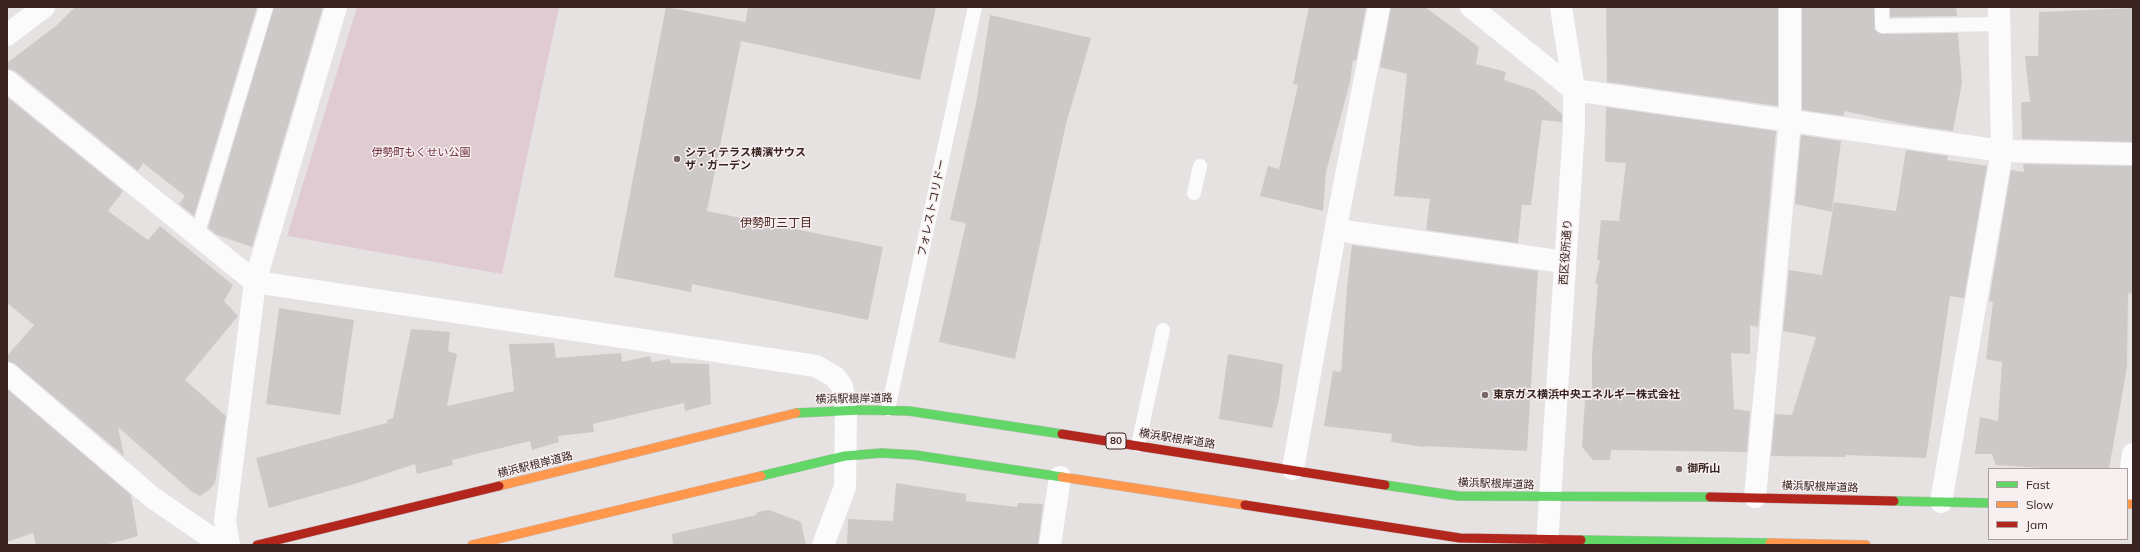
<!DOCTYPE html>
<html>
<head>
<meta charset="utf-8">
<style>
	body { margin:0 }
	#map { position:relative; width:2140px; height:552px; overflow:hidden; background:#e7e2e2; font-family:Mulish,sans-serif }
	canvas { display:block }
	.frame { position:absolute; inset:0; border:8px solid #392421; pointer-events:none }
	.legend { position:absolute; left:1988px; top:468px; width:140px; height:72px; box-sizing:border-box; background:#f7eff0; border:1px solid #ab9e9d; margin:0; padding:5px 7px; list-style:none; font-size:12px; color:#392421 }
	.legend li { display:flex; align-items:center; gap:8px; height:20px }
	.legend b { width:20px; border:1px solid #ab9e9d }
</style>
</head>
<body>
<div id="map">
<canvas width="2140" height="552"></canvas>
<div class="frame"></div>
<ul class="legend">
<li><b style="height:5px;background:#63d668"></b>Fast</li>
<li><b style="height:5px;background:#ff974d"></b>Slow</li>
<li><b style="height:5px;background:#b3261e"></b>Jam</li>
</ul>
</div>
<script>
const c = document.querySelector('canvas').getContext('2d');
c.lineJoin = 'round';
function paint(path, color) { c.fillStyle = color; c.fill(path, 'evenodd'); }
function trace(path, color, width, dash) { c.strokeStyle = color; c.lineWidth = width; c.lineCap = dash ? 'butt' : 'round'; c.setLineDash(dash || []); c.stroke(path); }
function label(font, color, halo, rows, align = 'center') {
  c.font = font + ' Mulish,"Noto Sans JP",sans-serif'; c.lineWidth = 3; c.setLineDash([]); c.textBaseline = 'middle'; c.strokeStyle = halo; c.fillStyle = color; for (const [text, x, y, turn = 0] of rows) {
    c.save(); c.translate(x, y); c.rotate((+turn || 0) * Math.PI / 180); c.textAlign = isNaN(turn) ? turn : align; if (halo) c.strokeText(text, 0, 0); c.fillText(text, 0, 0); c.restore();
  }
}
const green = new Path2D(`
	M 357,7 L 559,7 L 502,274 L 287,236 Z`);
const building = new Path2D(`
	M 75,7 L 257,7 L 194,216 L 179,204 L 185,196 L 143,163 L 138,171 L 15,71 L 7,69 L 7,63 L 57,25 Z
	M 274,7 L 323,7 L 252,247 L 217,235 L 208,228 Z
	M 666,7 L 745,22 L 745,24 L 748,7 L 936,7 L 920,80 L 741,41 L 707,211 L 883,247 L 868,320 L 692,284 L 691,292 L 614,277 Z
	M 1309,7 L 1366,7 L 1356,61 L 1353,60 L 1350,82 L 1326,172 L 1323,211 L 1260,196 L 1268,166 L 1279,169 L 1298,85 L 1293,84 Z
	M 1391,7 L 1425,7 L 1479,47 L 1476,64 L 1506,72 L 1504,80 L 1534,90 L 1562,114 L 1562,122 L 1542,120 L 1531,205 L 1522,205 L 1518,243 L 1426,230 L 1430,199 L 1394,196 L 1407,74 L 1380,67 Z
	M 1606,7 L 1778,7 L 1778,106 L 1607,82 Z
	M 1802,7 L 1874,7 L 1875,30 L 1882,34 L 1958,33 L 1962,83 L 1953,131 L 1910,125 L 1844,111 L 1844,116 L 1802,110 Z
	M 1890,7 L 1956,7 L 1957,16 L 1890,17 Z
	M 2133,8 L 2133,142 L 2022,139 L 2021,102 L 2030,102 L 2025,56 L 2038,56 L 2039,12 Z
	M 990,15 L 1091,38 L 1066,124 L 1015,359 L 939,342 L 966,223 L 950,220 L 976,104 Z
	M 7,97 L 123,191 L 108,211 L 148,240 L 160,226 L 233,285 L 224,301 L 238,316 L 185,380 L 226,416 L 215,483 L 208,491 L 200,496 L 191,491 L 118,427 L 124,456 L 15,364 L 7,361 L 7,356 L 34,325 L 7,303 Z
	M 1606,107 L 1776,131 L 1758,327 L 1750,325 L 1750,354 L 1731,353 L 1734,409 L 1750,411 L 1747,452 L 1611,450 L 1610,460 L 1593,460 L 1582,447 L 1585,400 L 1592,400 L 1592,354 L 1598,284 L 1595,283 L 1600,261 L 1597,260 L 1601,220 L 1619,221 L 1626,163 L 1605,162 Z
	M 1801,135 L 1841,141 L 1832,212 L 1795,204 Z
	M 1906,150 L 1948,156 L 1947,160 L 1987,166 L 1964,298 L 1950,296 L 1926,458 L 1846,455 L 1845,457 L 1771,456 L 1775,414 L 1792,415 L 1816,337 L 1783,331 L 1789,270 L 1822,275 L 1834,202 L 1896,211 Z
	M 2023,164 L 2133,166 L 2133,294 L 2128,293 L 2127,367 L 2109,469 L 2059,469 L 1996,465 L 1992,454 L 1975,454 L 1980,417 L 1998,421 L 2002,362 L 1986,359 L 1993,302 L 1989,301 L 2011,170 L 2024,172 Z
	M 1352,245 L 1538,271 L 1527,451 L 1424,446 L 1424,447 L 1391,442 L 1392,434 L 1324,426 L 1333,371 L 1341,372 L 1347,288 Z
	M 279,308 L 354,320 L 340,415 L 266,404 Z
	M 411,329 L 450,332 L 448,351 L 457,354 L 447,406 L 514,391 L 509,344 L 554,343 L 556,358 L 621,353 L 622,362 L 650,356 L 652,362 L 670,359 L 670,363 L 709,364 L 711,404 L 685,411 L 684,403 L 593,424 L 594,432 L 558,436 L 559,442 L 532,450 L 530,441 L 452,460 L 453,465 L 417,474 L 415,464 L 361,482 L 269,508 L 256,458 L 390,422 L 387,422 L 387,420 L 393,418 Z
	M 1228,354 L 1283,364 L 1279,399 L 1272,428 L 1219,419 Z
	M 7,389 L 131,495 L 138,536 L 105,545 L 36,545 L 33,533 L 7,542 Z
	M 896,483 L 966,494 L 966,501 L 1017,507 L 1018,503 L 1043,504 L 1038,545 L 847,545 L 848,519 L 893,521 Z
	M 769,510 L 801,522 L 806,545 L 673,545 L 672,534 L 756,515 L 757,512 Z`);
const lane = new Path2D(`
	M 1882,7 L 1882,26 L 2000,24
	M 1194,193 L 1200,166
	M 197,235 L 266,7
	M 888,409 L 975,7
	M 1138,445 L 1163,330`);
const street = new Path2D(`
	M 1471,7 L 1574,90 L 1574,127 L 1547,545
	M 1561,7 L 1574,90 L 2002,151 L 2133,154
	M 7,35 L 44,7
	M 7,81 L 255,282 L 816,366 L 835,377 L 842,386 L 846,410 L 845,487 L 823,545
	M 1336,227 L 1350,232 L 1565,262
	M 7,373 L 153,498 L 222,545
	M 1293,469 L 1336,227 L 1379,7
	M 1755,497 L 1790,121 L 1790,7
	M 2127,497 L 2133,454
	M 1941,502 L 2002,151 L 1999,7
	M 229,545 L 225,521 L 255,282 L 336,7
	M 1050,545 L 1060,477`);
const fast = new Path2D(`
	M 796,413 L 862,410 L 909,411 L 1062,434
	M 761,476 L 845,456 L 882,453 L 915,455 L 1062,477
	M 1385,485 L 1458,496 L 1710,497
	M 1894,501 L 1989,503
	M 1581,540 L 1770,543`);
const slow = new Path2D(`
	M 1062,477 L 1245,505
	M 499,486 L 796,413
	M 2127,504 L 2133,504
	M 1770,543 L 1866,545
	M 472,545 L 761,476`);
const jam = new Path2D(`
	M 1062,434 L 1385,485
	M 1710,497 L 1894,501
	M 1245,505 L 1460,538 L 1581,540
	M 257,545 L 499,486`);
const markers = [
	[677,159,4,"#766665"],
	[1485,395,4,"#766665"],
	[1679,469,4,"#766665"]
];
const shields = [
	[1116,441,20]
];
const shieldNames = [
	["80",1116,441]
];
const parkNames = [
	["伊勢町もくせい公園",421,153]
];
const poiNames = [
	["シティテラス横濱サウス",685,153],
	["ザ・ガーデン",685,166],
	["東京ガス横浜中央エネルギー株式会社",1493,395],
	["御所山",1687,469]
];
const streetNames = [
	["フォレストコリドー",932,208,-78],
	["西区役所通り",1566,252,-86],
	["横浜駅根岸道路",854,399,-1],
	["横浜駅根岸道路",1177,439,9],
	["横浜駅根岸道路",535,465,-14],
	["横浜駅根岸道路",1496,484,2],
	["横浜駅根岸道路",1820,487,2]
];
const neighbourhoodNames = [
	["伊勢町三丁目",776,223]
];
paint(green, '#e0cbd2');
paint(building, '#cec9c9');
trace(fast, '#c3bcbc', 10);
trace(slow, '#c3bcbc', 10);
trace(jam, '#c3bcbc', 10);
trace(lane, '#fbfbfb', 14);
trace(street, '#fbfbfb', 22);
trace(fast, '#63d668', 9);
trace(slow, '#ff974d', 9);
trace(jam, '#b3261e', 9);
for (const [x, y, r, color] of markers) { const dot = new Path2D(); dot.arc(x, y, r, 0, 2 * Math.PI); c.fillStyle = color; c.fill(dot); trace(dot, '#f7eff0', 1.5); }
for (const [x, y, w] of shields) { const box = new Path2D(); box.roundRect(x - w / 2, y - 8, w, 16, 3); c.fillStyle = '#f7eff0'; c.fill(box); trace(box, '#392421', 1); }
label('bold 10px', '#392421', null, shieldNames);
label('11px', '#6e2d3b', '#f7eff0', parkNames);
label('bold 11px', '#392421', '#f7eff0', poiNames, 'left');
label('11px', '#392421', '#f7eff0', streetNames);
label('12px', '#4a251e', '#f7eff0', neighbourhoodNames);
</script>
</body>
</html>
